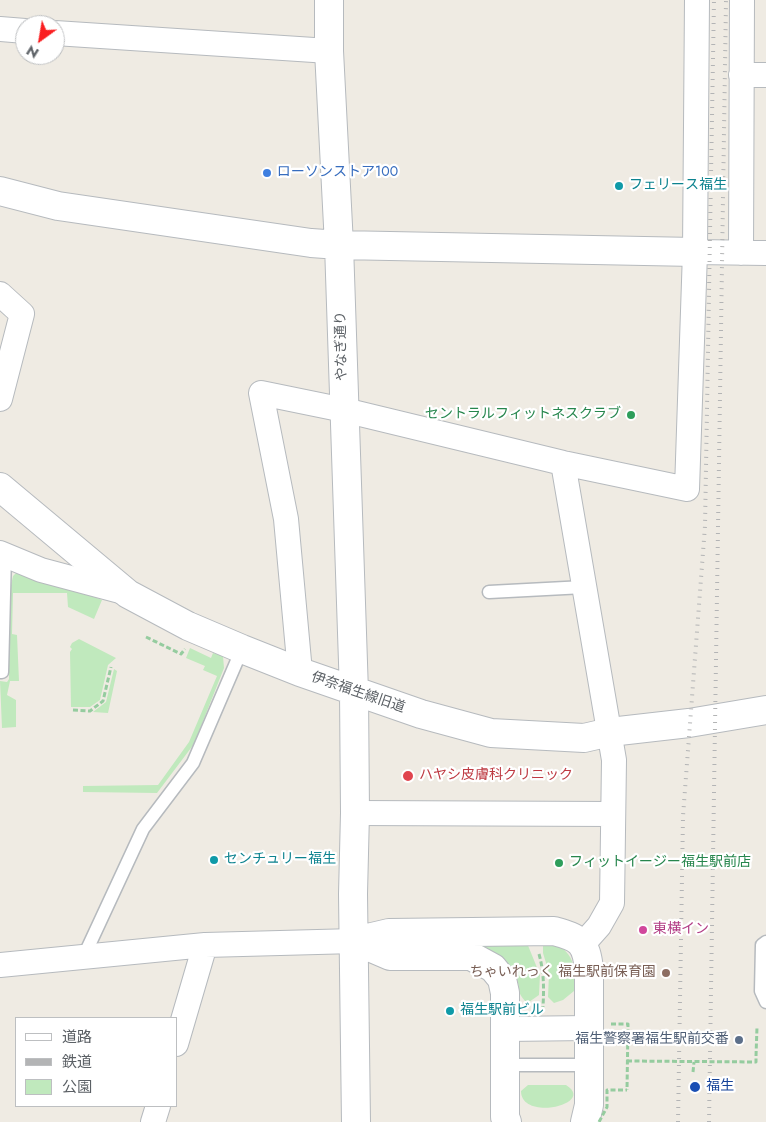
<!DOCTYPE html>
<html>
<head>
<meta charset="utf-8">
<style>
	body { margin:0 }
	#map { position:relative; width:766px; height:1122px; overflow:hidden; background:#efebe3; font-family:Jost,"Noto Sans JP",sans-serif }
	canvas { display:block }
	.legend { position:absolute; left:15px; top:1017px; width:162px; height:90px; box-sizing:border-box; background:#fff; border:1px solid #bdbfc1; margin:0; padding:6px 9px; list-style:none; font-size:15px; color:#5b6065 }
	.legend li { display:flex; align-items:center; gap:10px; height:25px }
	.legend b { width:25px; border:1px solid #bdbfc1 }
	.north { position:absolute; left:15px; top:15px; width:50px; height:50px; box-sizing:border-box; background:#fff; border:1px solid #bdbfc1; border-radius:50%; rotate:212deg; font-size:14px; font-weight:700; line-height:20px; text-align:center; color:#5b6065 }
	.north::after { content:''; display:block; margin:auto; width:18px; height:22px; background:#fa1e20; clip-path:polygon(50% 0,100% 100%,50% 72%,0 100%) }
</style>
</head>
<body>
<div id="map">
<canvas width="766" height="1122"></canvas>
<ul class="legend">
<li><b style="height:6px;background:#fff"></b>道路</li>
<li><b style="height:6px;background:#b3b4b5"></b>鉄道</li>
<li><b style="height:14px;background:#c0e9bd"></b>公園</li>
</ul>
<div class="north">N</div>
</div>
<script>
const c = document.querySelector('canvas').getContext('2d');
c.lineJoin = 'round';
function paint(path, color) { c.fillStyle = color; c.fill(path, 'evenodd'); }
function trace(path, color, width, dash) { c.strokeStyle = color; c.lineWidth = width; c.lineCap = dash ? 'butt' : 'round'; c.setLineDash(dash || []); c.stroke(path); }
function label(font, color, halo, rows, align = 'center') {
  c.font = font + ' Jost,"Noto Sans JP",sans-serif'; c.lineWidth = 4.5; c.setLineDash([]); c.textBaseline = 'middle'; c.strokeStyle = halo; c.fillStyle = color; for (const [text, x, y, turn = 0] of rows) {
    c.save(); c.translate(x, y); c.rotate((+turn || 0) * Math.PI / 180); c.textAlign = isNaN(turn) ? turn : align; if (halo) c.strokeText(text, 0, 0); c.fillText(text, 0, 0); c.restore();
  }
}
const green = new Path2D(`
	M 20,569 L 35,573 L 102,600 L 94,619 L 68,607 L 67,593 L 13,593 L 12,634 L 17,635 L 19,681 L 10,681 L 7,695 L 16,700 L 16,727 L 2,728 L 0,681 L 7,682 L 9,679 L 8,600 L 13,576 Z
	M 79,639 L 116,658 L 108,665 L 100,700 L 90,707 L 71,707 L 70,652 L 72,649 L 70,647 L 72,643 Z
	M 190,648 L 211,658 L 213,653 L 223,656 L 224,668 L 194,744 L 157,793 L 83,792 L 83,786 L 158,785 L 189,742 L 217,676 L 203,670 L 205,666 L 186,658 Z
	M 114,669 L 117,671 L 108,713 L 93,712 L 106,702 Z
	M 543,941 C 572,946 577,964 574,991 L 563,1000 L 554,1003 L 548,997 L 549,973 L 543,953 Z
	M 527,943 L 540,975 L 539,995 L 529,1002 L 525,1001 C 518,993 520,992 518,983 C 514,963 496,952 479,945 Z
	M 528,1085 L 566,1085 C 597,1104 521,1122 521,1091 Z`);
const path = new Path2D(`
	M 146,637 L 181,654 L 185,649
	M 73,710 L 90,711 L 103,701 L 111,667
	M 539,954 C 544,972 544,988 543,1007
	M 611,1024 L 628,1024 L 627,1090
	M 756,1056 L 757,1027
	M 693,1072 L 694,1062`);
const service = new Path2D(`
	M 489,592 L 584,587
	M 0,672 L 2,672 L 5,555
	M 766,942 L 762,945 L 761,991 L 766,1002
	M 84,956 L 143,829 L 193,763 L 242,649
	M 505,1065 L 588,1065`);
const minor = new Path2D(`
	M 0,29 L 25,31
	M 55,33 L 329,51
	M 741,75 L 766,75
	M 695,252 L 766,253
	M 741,253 L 742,0
	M 0,294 L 22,314 L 0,399
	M 563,463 L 614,760 L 612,903 L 599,926 L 583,944
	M 0,553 L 41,570 L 127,593
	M 300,672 L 286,519 L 261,393 L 344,410 L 563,463 L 687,489 L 695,252 L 697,0
	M 355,813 L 613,814
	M 0,965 L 205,945 L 355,941
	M 506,1029 L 588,1028
	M 176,1044 L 205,945
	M 153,1122 L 158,1106`);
const tertiary = new Path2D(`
	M 329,0 L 329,51 L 339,245 L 354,692 L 355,813 L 353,894 L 356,1122
	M 0,191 L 58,206 L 311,243 L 339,245 L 695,252
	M 0,487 L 128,594 L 188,626 L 242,649 L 300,672 L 421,714 L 491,733 L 584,738 L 610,732 L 689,723 L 766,710
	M 355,941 L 389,933 L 554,931 C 580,938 586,942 589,969 L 589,1105 L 585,1122
	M 355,941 L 390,956 L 471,956 L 493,968 L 502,979 L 505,993 L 505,1117 L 507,1122`);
const rail = new Path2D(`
	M 678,1122 L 683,816 L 705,526 L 714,0
	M 709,1122 L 726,0`);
const pathBridge = new Path2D(`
	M 627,1061 L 756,1062 L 756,1056
	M 599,1122 L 607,1107 L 607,1090 L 627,1090`);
const markers = [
	[267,173,5,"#3f7fe0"],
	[619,186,5,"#0f9aa8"],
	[631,415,5,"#2e9e5b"],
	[408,776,6,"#e0444e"],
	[214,860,5,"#0f9aa8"],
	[559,863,5,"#2e9e5b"],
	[643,930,5,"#d1479c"],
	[666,973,5,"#8d6e63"],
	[450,1011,5,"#0f9aa8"],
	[739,1040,5,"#5c6f8a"],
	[695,1087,6,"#1a4fb4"]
];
const shopNames = [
	["ローソンストア100",277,173]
];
const cultureNames = [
	["フェリース福生",629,186],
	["センチュリー福生",224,860],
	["福生駅前ビル",460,1011]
];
const streetNames = [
	["やなぎ通り",342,346,-91],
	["伊奈福生線旧道",358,693,19]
];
const leisureNames = [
	["セントラルフィットネスクラブ",621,415],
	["フィットイージー福生駅前店",569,863,"left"]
];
const healthNames = [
	["ハヤシ皮膚科クリニック",419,776]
];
const hotelNames = [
	["東横イン",653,930]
];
const educationNames = [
	["ちゃいれっく 福生駅前保育園",656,973]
];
const serviceNames = [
	["福生警察署福生駅前交番",729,1040]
];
const transitNames = [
	["福生",706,1087]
];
paint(green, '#c0e9bd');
trace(service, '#b6babe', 15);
trace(minor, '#b6babe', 26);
trace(tertiary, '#b6babe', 30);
trace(path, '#95cc9f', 3, [5, 2.5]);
trace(service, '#fff', 12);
trace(minor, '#fff', 24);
trace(tertiary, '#fff', 28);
trace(rail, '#b3b4b5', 4, [1, 6]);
trace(pathBridge, '#95cc9f', 3, [5, 2.5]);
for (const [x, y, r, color] of markers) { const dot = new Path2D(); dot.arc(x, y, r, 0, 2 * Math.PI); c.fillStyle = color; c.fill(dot); trace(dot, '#fff', 2); }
label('14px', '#366cbe', '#fff', shopNames, 'left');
label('14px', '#0d838f', '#fff', cultureNames, 'left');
label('14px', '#5b6065', '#fff', streetNames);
label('14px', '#27864d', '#fff', leisureNames, 'right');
label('14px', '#be3a42', '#fff', healthNames, 'left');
label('14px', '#b23c85', '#fff', hotelNames, 'left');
label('14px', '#785e54', '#fff', educationNames, 'right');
label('14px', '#4e5e75', '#fff', serviceNames, 'right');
label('14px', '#164399', '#fff', transitNames, 'left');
</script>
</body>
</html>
